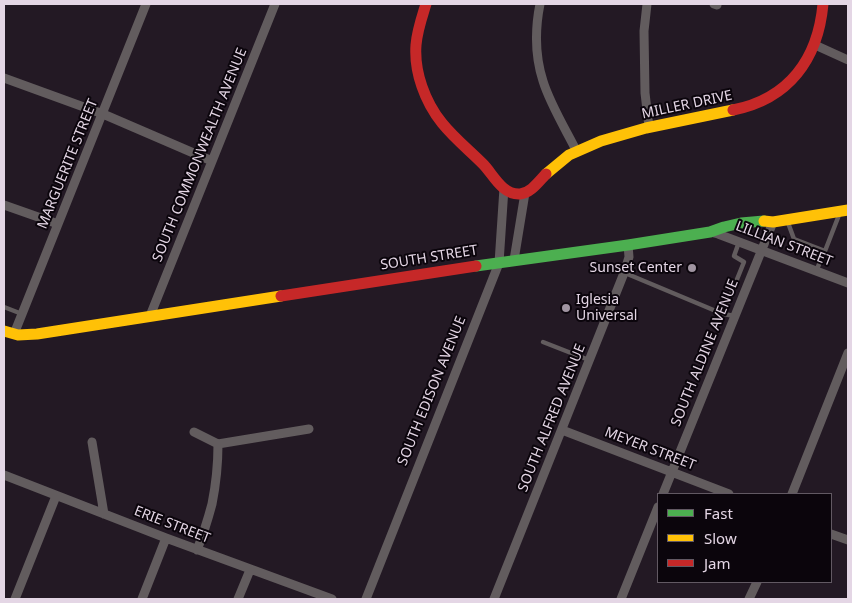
<!DOCTYPE html>
<html>
<head>
<meta charset="utf-8">
<style>
	body { margin:0 }
	#map { position:relative; width:852px; height:603px; overflow:hidden; background:#231924; font-family:"Noto Sans",sans-serif }
	canvas { display:block }
	.frame { position:absolute; inset:0; border:5px solid #e4d6e5; pointer-events:none }
	.legend { position:absolute; left:657px; top:493px; width:175px; height:90px; box-sizing:border-box; background:#0b050c; border:1px solid #625963; margin:0; padding:6px 9px; list-style:none; font-size:15px; color:#e4d6e5 }
	.legend li { display:flex; align-items:center; gap:10px; height:25px }
	.legend b { width:25px; border:1px solid #625963 }
</style>
</head>
<body>
<div id="map">
<canvas width="852" height="603"></canvas>
<div class="frame"></div>
<ul class="legend">
<li><b style="height:6px;background:#4caf50"></b>Fast</li>
<li><b style="height:6px;background:#ffc107"></b>Slow</li>
<li><b style="height:6px;background:#c62828"></b>Jam</li>
</ul>
</div>
<script>
const c = document.querySelector('canvas').getContext('2d');
c.lineJoin = 'round';
function trace(path, color, width, dash) { c.strokeStyle = color; c.lineWidth = width; c.lineCap = dash ? 'butt' : 'round'; c.setLineDash(dash || []); c.stroke(path); }
function label(font, color, halo, rows, align = 'center') {
  c.font = font + ' "Noto Sans",sans-serif'; c.lineWidth = 4; c.setLineDash([]); c.textBaseline = 'middle'; c.strokeStyle = halo; c.fillStyle = color; for (const [text, x, y, turn = 0] of rows) {
    c.save(); c.translate(x, y); c.rotate((+turn || 0) * Math.PI / 180); c.textAlign = isNaN(turn) ? turn : align; if (halo) c.strokeText(text, 0, 0); c.fillText(text, 0, 0); c.restore();
  }
}
const lane = new Path2D(`
	M 787,220 L 794,239 L 825,251
	M 816,271 L 825,251 L 839,215
	M 625,273 L 723,314 L 735,316
	M 4,307 L 22,314
	M 723,314 L 744,262 L 734,256 L 739,242
	M 543,342 L 589,360`);
const street = new Path2D(`
	M 540,4 C 535,29 535,56 543,81 C 550,104 566,130 577,152
	M 647,4 L 644,31 L 645,93 L 649,127
	M 714,4 L 717,5
	M 815,45 L 848,60
	M 4,78 L 103,114 L 212,161
	M 4,205 L 58,224
	M 710,232 L 718,234 L 848,283
	M 514,260 L 525,193
	M 150,316 L 275,4
	M 14,334 L 146,4
	M 562,430 L 729,494
	M 194,432 L 218,444
	M 92,442 L 104,514
	M 4,475 L 166,538 L 332,599
	M 663,494 L 773,222
	M 792,494 L 848,353
	M 831,534 L 848,540
	M 197,550 C 203,535 208,519 212,504 C 216,484 218,464 218,444 L 309,429
	M 15,599 L 56,496
	M 142,599 L 166,538
	M 238,599 L 250,570
	M 366,599 L 499,263 L 504,188
	M 494,599 L 624,273 L 629,257 L 628,245
	M 621,599 L 658,507
	M 749,599 L 757,582`);
const fast = new Path2D(`
	M 476,266 L 628,245 L 710,232 L 724,227 L 741,223 L 764,221`);
const slow = new Path2D(`
	M 546,174 L 569,155 L 601,141 L 646,128 L 733,110
	M 764,221 L 773,222 L 848,210
	M 4,331 L 18,335 L 37,334 L 281,296`);
const jam = new Path2D(`
	M 426,4 C 422,17 417,31 416,45 C 414,72 425,102 442,123 C 454,138 469,150 483,164 C 493,174 502,195 520,194 C 531,193 539,181 546,174
	M 733,110 C 789,99 818,59 823,4
	M 281,296 L 476,266`);
const markers = [
	[692,268,5,"#a094a1"],
	[566,308,5,"#a094a1"]
];
const streetNames = [
	["MILLER DRIVE",687,105,-12],
	["SOUTH COMMONWEALTH AVENUE",200,155,-68],
	["MARGUERITE STREET",68,164,-68],
	["LILLIAN STREET",784,244,21],
	["SOUTH STREET",429,258,-9],
	["SOUTH ALDINE AVENUE",705,353,-68],
	["SOUTH EDISON AVENUE",432,391,-68],
	["SOUTH ALFRED AVENUE",552,418,-68],
	["MEYER STREET",650,449,21],
	["ERIE STREET",172,525,21]
];
const poiNames = [
	["Sunset Center",682,268],
	["Iglesia",576,300,"left"],
	["Universal",576,316,"left"]
];
trace(lane, '#625c5e', 4.5);
trace(street, '#625c5e', 9);
trace(fast, '#4caf50', 11);
trace(slow, '#ffc107', 11);
trace(jam, '#c62828', 11);
for (const [x, y, r, color] of markers) { const dot = new Path2D(); dot.arc(x, y, r, 0, 2 * Math.PI); c.fillStyle = color; c.fill(dot); trace(dot, '#0b050c', 2); }
label('14px', '#e4d6e5', '#0b050c', streetNames);
label('14px', '#e4d6e5', '#0b050c', poiNames, 'right');
</script>
</body>
</html>
